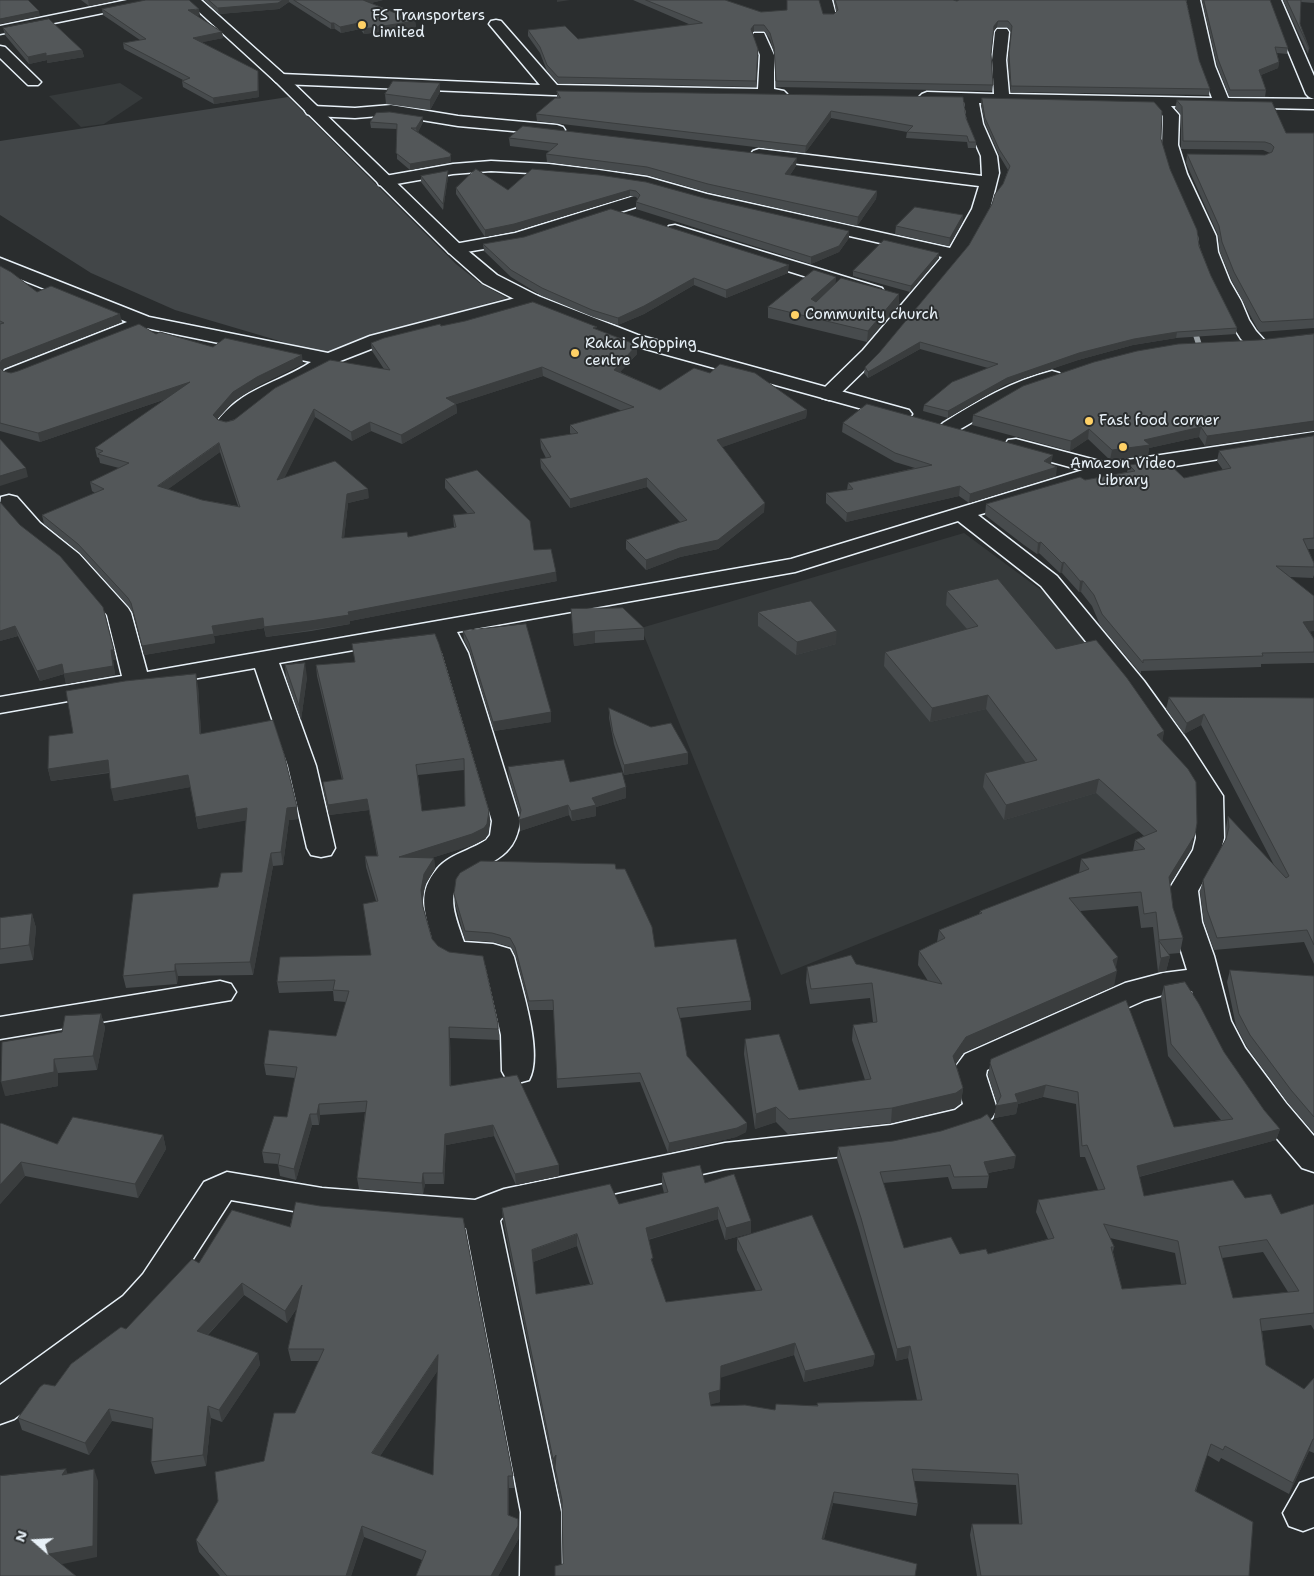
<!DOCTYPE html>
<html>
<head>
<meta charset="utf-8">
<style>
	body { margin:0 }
	#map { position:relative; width:1314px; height:1576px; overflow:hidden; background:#2a2d2e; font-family:"Shantell Sans",sans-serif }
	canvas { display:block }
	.north { position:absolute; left:10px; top:1516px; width:50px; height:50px; -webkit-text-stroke:4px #2a2d2e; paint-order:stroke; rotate:289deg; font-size:14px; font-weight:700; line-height:20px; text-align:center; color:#e8f1f8 }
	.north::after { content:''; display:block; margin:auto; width:18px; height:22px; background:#e8f1f8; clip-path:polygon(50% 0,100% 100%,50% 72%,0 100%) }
</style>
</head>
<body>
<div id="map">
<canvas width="1314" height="1576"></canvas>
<div class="north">N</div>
</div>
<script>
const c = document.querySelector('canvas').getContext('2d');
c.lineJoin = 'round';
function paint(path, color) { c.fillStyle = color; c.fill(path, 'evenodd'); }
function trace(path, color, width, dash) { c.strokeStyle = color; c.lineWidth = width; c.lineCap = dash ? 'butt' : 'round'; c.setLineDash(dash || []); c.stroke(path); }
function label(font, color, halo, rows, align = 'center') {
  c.font = font + ' "Shantell Sans",sans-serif'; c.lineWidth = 4; c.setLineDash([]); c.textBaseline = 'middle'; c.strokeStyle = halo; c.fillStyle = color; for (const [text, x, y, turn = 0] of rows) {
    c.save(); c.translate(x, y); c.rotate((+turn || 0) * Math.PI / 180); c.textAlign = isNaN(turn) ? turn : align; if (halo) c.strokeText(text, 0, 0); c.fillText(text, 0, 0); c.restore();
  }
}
const built = new Path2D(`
	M 120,83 L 143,98 L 104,124 L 81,127 L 49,96 Z
	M 964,533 L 1072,613 L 1192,810 L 781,975 L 641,628 Z`);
const green = new Path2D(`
	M 288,97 L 456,264 L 481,284 L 507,298 L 369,336 L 327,355 L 175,310 L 91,273 L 0,215 L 0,141 Z`);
const stream = new Path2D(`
	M 1191,325 L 1196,326 L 1205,354 L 1204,355 L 1199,354 L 1190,326 Z`);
const minor = new Path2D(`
	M 818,0 L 832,0 L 836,15 L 834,18 L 824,18 Z
	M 1186,0 L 1200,0 L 1215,66 L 1228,98 L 1314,99 L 1314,109 L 1171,106 L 1179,115 L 1178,145 L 1187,174 L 1216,236 L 1218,252 L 1230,282 L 1241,301 L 1249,320 L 1256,331 L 1266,342 L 1263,346 L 1256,348 L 1249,346 L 1241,339 L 1229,320 L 1223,301 L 1212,282 L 1200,252 L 1198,236 L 1171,174 L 1162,145 L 1163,116 L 1154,106 L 979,103 L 983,124 L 997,156 L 999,173 L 990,209 L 967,250 L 877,358 L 836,398 L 829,400 L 822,398 L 819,394 L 822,390 L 863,350 L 942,257 L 704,203 L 665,192 L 646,204 L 524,242 L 455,254 L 449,253 L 446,249 L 449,245 L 515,233 L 634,196 L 649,188 L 549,174 L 491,171 L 453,174 L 385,186 L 379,185 L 377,181 L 379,177 L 385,176 L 453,164 L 491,161 L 549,164 L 599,170 L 647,177 L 707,194 L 950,248 L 972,209 L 979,186 L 759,159 L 753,157 L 751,154 L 753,151 L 759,149 L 982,176 L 981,156 L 967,124 L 964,102 L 927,102 L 922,100 L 919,97 L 922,94 L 927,92 L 994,94 L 992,60 L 995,32 L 997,29 L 1007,29 L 1009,32 L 1006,60 L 1009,94 L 1212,98 L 1200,66 Z
	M 1267,0 L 1281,0 L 1314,76 L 1314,99 L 1309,97 L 1306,94 Z
	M 496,20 L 501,21 L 557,85 L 758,89 L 760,55 L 752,36 L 754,33 L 764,33 L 774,55 L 774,89 L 784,91 L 787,94 L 784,97 L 779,99 L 553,95 L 281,84 L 276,82 L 273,79 L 276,76 L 281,74 L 540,85 L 489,24 L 491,21 Z
	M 0,46 L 5,47 L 38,79 L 41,82 L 38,85 L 28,85 L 0,58 Z
	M 391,105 L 458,116 L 557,125 L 563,127 L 565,130 L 563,133 L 557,135 L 458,126 L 391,115 L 355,118 L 313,116 L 307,114 L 305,111 L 307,108 L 313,106 L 355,108 Z
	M 675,225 L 882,288 L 884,292 L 882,296 L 875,298 L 868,296 L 669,234 L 666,230 L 669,226 Z
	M 0,258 L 149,317 L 328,353 L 370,336 L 531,294 L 538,296 L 540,300 L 538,304 L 384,344 L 330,365 C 319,381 285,388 268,399 C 253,409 239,432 220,427 L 216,423 C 241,388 279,383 311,362 L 146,328 L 19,378 L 12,380 L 5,378 L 2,374 L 5,370 L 127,322 L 0,271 Z
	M 1052,371 L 1059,373 L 1062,377 L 1059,381 L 1021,394 L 957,431 L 950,433 L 943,431 L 939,427 L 943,423 C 978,401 1012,381 1052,371 Z
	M 1106,463 L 1114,465 L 1117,470 L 1114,475 L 978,515 L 1057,576 L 1144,681 L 1188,742 L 1223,796 L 1224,838 L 1221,850 L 1198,891 L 1202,922 L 1214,956 L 1231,1021 L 1245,1048 L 1286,1103 L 1314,1136 L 1314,1172 L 1302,1168 L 1262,1121 L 1222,1063 L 1199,1021 L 1192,991 L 1163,995 L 1145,1000 L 987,1070 L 986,1075 L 997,1109 L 992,1118 L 979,1128 L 939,1141 L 891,1151 L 725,1169 L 502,1218 L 500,1221 L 561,1512 L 562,1576 L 520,1576 L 521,1512 L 466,1228 L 322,1216 L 231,1200 L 169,1296 L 149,1318 L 14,1419 L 0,1424 L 0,1385 L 123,1296 L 143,1274 L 204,1182 L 227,1172 L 322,1188 L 475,1200 L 504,1189 L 725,1143 L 891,1125 L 955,1110 L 963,1104 L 953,1070 L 965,1054 L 1125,983 L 1163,973 L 1187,970 L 1172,922 L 1168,891 L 1193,850 L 1196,838 L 1195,796 L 1167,750 L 1126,691 L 1041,586 L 958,521 L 795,572 L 457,632 L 468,653 L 520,821 C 515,861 487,861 459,881 C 446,899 458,923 464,942 L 493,944 L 510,949 L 514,957 C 521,986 544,1054 529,1080 L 518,1083 L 507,1080 L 502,1071 L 501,1035 L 485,965 C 472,964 452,966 440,956 C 434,951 433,942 431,935 C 424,909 418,892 437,869 C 448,855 471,850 486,840 L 490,835 L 492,821 L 442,653 L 434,636 L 279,663 L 316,766 L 335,848 L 331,855 L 321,857 L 311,855 L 307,848 L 288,766 L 255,668 L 0,713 L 0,697 L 122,676 L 107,615 L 63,564 L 24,533 L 0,505 L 1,497 L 9,495 L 17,497 L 40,523 L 79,554 L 128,608 L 131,613 L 147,672 L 791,559 Z
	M 220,981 L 231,984 L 236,992 L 231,1000 L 0,1039 L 0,1017 Z
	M 1314,1478 L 1314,1527 L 1303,1531 L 1289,1526 L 1283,1513 L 1300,1483 Z`);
const tertiary = new Path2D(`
	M 186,0 L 201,0 L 286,76 L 461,245 L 497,275 L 538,296 L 638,335 L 909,410 L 912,414 L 909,418 L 902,420 L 624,343 L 524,304 L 483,283 L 449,253 L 276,82 Z
	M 1314,432 L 1314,444 L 1106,477 L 1008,450 L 1005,445 L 1008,440 L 1016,439 L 1107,463 Z`);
const secondary = new Path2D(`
	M 127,0 L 154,0 L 147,4 L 0,34 L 0,26 Z`);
const wall = new Path2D(`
	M 81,0 L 118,0 L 89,6 Z
	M 204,0 L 383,0 L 371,3 L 415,21 L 416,27 L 364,34 L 360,29 L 341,33 L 335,29 L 331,29 L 289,2 L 279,9 L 219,14 Z
	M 633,0 L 725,0 L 761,12 L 834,14 L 836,12 L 834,0 L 953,0 L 1199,60 L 1210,89 L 1209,95 L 1011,92 L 1008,60 L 1011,32 L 1007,27 L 997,27 L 993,32 L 991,54 L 993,85 L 992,91 L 776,87 L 774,53 L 770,39 L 764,31 L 754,31 L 752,33 L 758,49 L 756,87 L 558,83 L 547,71 L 540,53 L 528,36 L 528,30 L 578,39 L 691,25 Z
	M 1202,0 L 1270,0 L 1288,48 L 1287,54 L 1277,53 L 1279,62 L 1278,68 L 1261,75 L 1266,90 L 1265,97 L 1229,96 L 1217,65 Z
	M 1283,0 L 1314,0 L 1314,3 L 1301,2 L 1300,24 L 1309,48 L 1308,54 Z
	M 102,9 L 200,15 L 196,16 L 222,32 L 223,38 L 202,42 L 258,77 L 259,97 L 214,104 L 183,87 L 182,81 L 183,80 L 124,49 L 123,43 L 140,40 L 103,15 Z
	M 3,28 L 82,50 L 84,57 L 47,63 L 47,60 L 29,64 L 5,35 Z
	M 557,91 L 966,118 L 976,142 L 976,148 L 968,148 L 967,142 L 906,138 L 907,132 L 831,118 L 805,153 L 537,121 L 536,114 L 557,98 Z
	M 440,92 L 430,110 L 386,104 L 385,94 Z
	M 982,98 L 1161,139 L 1170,169 L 1211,276 L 1237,328 L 1236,334 L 1176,338 L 1133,345 L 1078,360 L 1006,384 L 948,418 L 923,411 L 924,405 L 988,368 L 920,349 L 868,378 L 864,373 L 865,367 L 879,353 L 969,245 L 1003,184 L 1008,170 L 999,155 L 985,123 L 981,104 Z
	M 1177,100 L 1286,133 L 1314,133 L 1314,328 L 1260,332 L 1258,330 L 1232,281 L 1220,252 L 1218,235 L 1186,163 L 1187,154 L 1265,155 L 1270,153 L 1263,150 L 1181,149 L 1181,115 L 1175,108 Z
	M 423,117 L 423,122 L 418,132 L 451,159 L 451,162 L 410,170 L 397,159 L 397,129 L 371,128 L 370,122 Z
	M 509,138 L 796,166 L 790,175 L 877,191 L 876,199 L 857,226 L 707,192 L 647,175 L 547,162 L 546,154 L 550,151 L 510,146 Z
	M 448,171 L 448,177 L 443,210 L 421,182 L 421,176 Z
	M 599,175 L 849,238 L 839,252 L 811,264 L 636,209 L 636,202 L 638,199 L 636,197 L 630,196 L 515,231 L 485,237 L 456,194 L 456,188 L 508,190 Z
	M 963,215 L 962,223 L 949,246 L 895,234 L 896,226 Z
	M 483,244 L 788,273 L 726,298 L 694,285 L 644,314 L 618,325 L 593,317 L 542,296 L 511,277 L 484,251 Z
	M 939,258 L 910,292 L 853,276 L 853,271 Z
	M 0,266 L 37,292 L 122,322 L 4,368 L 2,371 L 11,373 L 156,334 L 213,347 L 303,364 L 259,385 L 234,401 L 217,419 L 226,422 L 384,369 L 372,351 L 371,343 L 441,326 L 597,330 L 637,345 L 637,354 L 620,372 L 660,390 L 807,410 L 806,418 L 722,447 L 764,512 L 718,549 L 680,557 L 646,570 L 626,549 L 626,540 L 680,522 L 647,487 L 570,508 L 541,468 L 540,459 L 546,458 L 541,448 L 540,439 L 571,434 L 570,433 L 570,425 L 622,411 L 543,376 L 456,404 L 457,413 L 402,444 L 371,431 L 352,441 L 315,417 L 284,478 L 369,498 L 348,503 L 344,538 L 408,537 L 454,528 L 453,515 L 468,514 L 445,488 L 445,479 L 534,550 L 557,581 L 350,621 L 350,624 L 311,631 L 266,637 L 264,628 L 214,636 L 215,643 L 144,655 L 133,613 L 129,607 L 80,553 L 44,524 L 42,515 L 95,493 L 92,491 L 90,482 L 119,468 L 100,463 L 99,458 L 97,457 L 95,448 L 166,399 L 40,442 L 0,431 ZM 220,452 L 238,506 L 202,500 L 168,489 Z
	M 836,277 L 835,284 L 899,294 L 899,305 L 867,342 L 768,318 L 768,307 Z
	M 1259,340 L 1205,446 L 1199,437 L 1149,448 L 1148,455 L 1110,460 L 1088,439 L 1070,451 L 972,425 L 973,415 Z
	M 843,423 L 1051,464 L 1056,476 L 969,503 L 959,496 L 846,522 L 826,503 L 826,493 L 847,490 L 848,483 L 915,468 L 895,462 L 842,432 Z
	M 1314,436 L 1314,549 L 1308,549 L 1314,563 L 1314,575 L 1313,578 L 1290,577 L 1310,632 L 1314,639 L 1314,663 L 1261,664 L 1261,667 L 1141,671 L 1141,674 L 1100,625 L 1092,606 L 1081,592 L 1079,592 L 1062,573 L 1060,573 L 1039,553 L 1037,554 L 1024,545 L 985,515 L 986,504 L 1085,480 L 1127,472 L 1129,465 L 1184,478 L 1223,470 L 1217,461 L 1219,451 Z
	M 0,502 L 116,659 L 113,660 L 115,675 L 66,684 L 64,674 L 40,681 L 18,636 L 0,641 Z
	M 947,591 L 1056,649 L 1164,731 L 1162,741 L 1191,849 L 1170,884 L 1173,908 L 1183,938 L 1180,953 L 1168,954 L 1170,956 L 1166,971 L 1158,972 L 1153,927 L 1141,928 L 1138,906 L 1080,911 L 1116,967 L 1114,986 L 964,1052 L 956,1064 L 963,1088 L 961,1103 L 954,1108 L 891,1123 L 788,1134 L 776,1122 L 755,1129 L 744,1054 L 745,1039 L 799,1090 L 865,1080 L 852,1040 L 853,1025 L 873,1022 L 870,998 L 810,1004 L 806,982 L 807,967 L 856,964 L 928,981 L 918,965 L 919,951 L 937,942 L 939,930 L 979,914 L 980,911 L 1079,873 L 1081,859 L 1133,851 L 1135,840 L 1144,836 L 1096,793 L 1004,820 L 983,787 L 985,773 L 1026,763 L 986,709 L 930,722 L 884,666 L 885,652 L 967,629 L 946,605 Z
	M 571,609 L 644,628 L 644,640 L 595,643 L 574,646 Z
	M 758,612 L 836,644 L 796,655 L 758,626 Z
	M 463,631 L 551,722 L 494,731 L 470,652 L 464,640 Z
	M 435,634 L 489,811 L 490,821 L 488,834 L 485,839 L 473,845 L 431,858 L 434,858 L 435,869 L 425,885 L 423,900 L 423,907 L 432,939 L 498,1024 L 499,1035 L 499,1040 L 450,1038 L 451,1085 L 559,1176 L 516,1185 L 494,1136 L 446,1145 L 444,1184 L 425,1184 L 423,1194 L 359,1189 L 357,1178 L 365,1112 L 320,1115 L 319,1125 L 312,1125 L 296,1180 L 280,1176 L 278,1164 L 264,1163 L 262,1152 L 287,1117 L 295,1078 L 266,1075 L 264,1064 L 336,1036 L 346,1002 L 334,1001 L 333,991 L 279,993 L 277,982 L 371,955 L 376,901 L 366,867 L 365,856 L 377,856 L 369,810 L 329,815 L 324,793 L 323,782 L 342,780 L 317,676 L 316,665 L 355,662 ZM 464,770 L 465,806 L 422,811 L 418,775 Z
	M 285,665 L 307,677 L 301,720 L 286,678 Z
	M 198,686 L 201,734 L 298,819 L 289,820 L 283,865 L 273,866 L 253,975 L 178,976 L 177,984 L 126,988 L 123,976 L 218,887 L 242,872 L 246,820 L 198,829 L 190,787 L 114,801 L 109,773 L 51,781 L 48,769 L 73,733 Z
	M 1169,697 L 1314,698 L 1314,964 L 1304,942 L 1214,950 L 1204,922 L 1200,891 L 1203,880 L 1226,839 L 1226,828 L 1228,816 L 1275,867 L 1201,725 L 1184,734 L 1166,709 Z
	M 609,708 L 688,753 L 688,764 L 624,775 L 614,744 L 609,718 Z
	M 508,767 L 570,782 L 626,787 L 626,798 L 596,807 L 596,816 L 572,821 L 569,815 L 520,831 L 520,815 L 509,778 Z
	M 616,869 L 655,947 L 751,1001 L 751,1010 L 680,1018 L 687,1056 L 747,1123 L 746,1132 L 736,1137 L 668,1153 L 640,1082 L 557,1088 L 554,1010 L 530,1010 L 516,957 L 511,947 L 493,942 L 465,940 L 455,903 L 454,894 Z
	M 32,914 L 36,928 L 33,960 L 0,964 L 0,918 Z
	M 1230,970 L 1314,976 L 1314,1133 L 1287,1102 L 1247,1047 L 1236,1026 L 1227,982 Z
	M 1164,986 L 1224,1052 L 1264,1110 L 1280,1129 L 1276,1140 L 1139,1177 L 1144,1196 L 1245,1198 L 1281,1214 L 1314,1204 L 1314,1330 L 1311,1325 L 1262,1331 L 1266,1365 L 1304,1389 L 1314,1378 L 1314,1453 L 1309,1451 L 1289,1494 L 1221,1458 L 1219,1462 L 1207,1455 L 1196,1491 L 1249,1576 L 977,1576 L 970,1535 L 972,1524 L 1019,1524 L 1016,1485 L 914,1481 L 918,1504 L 916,1516 L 833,1503 L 824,1539 L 563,1564 L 562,1509 L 556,1480 L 555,1468 L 554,1470 L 503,1220 L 502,1208 L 619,1204 L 664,1193 L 662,1185 L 662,1173 L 705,1183 L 751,1233 L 725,1240 L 718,1219 L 648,1240 L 653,1265 L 666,1302 L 756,1291 L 737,1250 L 737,1238 L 875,1355 L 873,1366 L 804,1382 L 794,1355 L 720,1377 L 720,1402 L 710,1404 L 711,1406 L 775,1410 L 817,1405 L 817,1403 L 917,1400 L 908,1358 L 896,1361 L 859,1230 L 837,1159 L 838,1147 L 1014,1168 L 988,1173 L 989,1176 L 987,1188 L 952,1189 L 948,1177 L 883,1183 L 904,1248 L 960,1254 L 988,1254 L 1048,1239 L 1036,1212 L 1038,1200 L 1098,1190 L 1085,1157 L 1080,1157 L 1076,1104 L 1043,1097 L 1018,1104 L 1016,1114 L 994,1118 L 997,1104 L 988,1075 L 991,1059 L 1174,1127 L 1221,1120 L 1168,1056 L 1161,997 ZM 1110,1238 L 1175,1253 L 1181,1284 L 1122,1289 L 1113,1252 L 1114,1247 ZM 577,1246 L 590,1284 L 536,1294 L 533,1262 ZM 1263,1252 L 1288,1292 L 1233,1298 L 1222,1258 Z
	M 101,1014 L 105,1028 L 97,1070 L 58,1073 L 58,1086 L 5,1096 Z
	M 0,1124 L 57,1144 L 163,1135 L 166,1149 L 138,1198 L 25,1176 L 0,1204 Z
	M 296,1202 L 320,1206 L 463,1218 L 513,1476 L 514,1488 L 509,1488 L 509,1516 L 518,1519 L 519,1538 L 498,1576 L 416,1576 L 422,1560 L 364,1537 L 351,1576 L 220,1576 L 199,1552 L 196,1540 L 218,1501 L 215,1472 L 264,1461 L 274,1413 L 295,1413 L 319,1361 L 291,1361 L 288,1349 L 297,1308 L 287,1323 L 244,1295 L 208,1335 L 258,1353 L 260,1365 L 222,1422 L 211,1418 L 206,1466 L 155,1474 L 151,1462 L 153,1429 L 112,1421 L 89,1455 L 22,1430 L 18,1418 L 40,1387 L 44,1384 L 55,1386 L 71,1364 L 121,1327 L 126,1329 L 192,1259 L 199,1263 L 232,1210 L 290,1227 ZM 438,1370 L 433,1475 L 380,1456 Z`);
const shadedWall = new Path2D(`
	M 88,0 L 118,0 L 89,6 Z
	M 283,0 L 289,0 L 289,2 L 279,9 L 219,14 L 218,8 Z
	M 362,0 L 383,0 L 362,5 Z
	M 557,0 L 570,0 L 557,2 Z
	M 199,9 L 200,15 L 189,16 L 188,10 Z
	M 39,11 L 40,16 L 0,24 L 0,19 Z
	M 415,21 L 416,27 L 364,34 L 364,29 Z
	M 998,21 L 997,27 L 993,32 L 994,26 Z
	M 331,23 L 334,23 L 335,29 L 331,29 Z
	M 359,23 L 360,29 L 341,33 L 340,27 Z
	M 754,25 L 754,31 L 750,35 L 751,29 Z
	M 222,32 L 223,38 L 194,44 L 193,38 Z
	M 82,50 L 84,57 L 47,63 L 47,60 L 29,64 L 28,57 L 46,53 Z
	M 1279,62 L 1278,68 L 1258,76 L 1259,70 Z
	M 258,71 L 259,97 L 214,104 L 213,98 Z
	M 440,83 L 440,92 L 430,110 L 430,100 Z
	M 831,111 L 831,118 L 805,153 L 806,146 Z
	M 423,117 L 423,122 L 417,134 L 416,128 Z
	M 451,154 L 451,162 L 410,170 L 410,164 Z
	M 797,158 L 796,166 L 785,182 L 785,174 Z
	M 448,171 L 448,177 L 443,210 L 443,204 Z
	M 630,190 L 630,196 L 515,231 L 485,237 L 485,230 Z
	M 877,191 L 876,199 L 857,226 L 858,217 Z
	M 963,215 L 962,223 L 949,246 L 950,238 Z
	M 849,231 L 849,238 L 839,252 L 811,264 L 811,257 Z
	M 939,253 L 939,258 L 910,292 L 911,286 Z
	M 789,265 L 788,273 L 726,298 L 726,290 Z
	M 836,277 L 835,287 L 811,309 L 811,299 Z
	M 694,278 L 694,285 L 644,314 L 618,325 L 618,318 Z
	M 899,294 L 899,305 L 867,342 L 868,331 Z
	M 120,314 L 122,322 L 4,368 L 0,374 L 0,363 L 2,360 Z
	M 1177,332 L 1176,338 L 1133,345 L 1078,360 L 1006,384 L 948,418 L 948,411 L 1007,378 L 1079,353 L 1134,339 Z
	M 920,342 L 920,349 L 868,378 L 868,372 Z
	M 637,345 L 637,354 L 614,378 L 614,370 Z
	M 302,355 L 303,364 L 259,385 L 234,401 L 214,423 L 213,415 L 233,392 L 257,377 Z
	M 542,367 L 543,376 L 447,407 L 446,398 Z
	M 190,382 L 192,390 L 40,442 L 38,433 Z
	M 456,404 L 457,413 L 402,444 L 401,435 Z
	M 314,409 L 315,417 L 279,489 L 277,480 Z
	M 807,410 L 806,418 L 717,449 L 717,440 Z
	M 1314,421 L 1314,431 L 1205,446 L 1207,436 Z
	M 370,422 L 371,431 L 352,441 L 351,432 Z
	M 1201,427 L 1199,437 L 1149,448 L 1148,455 L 1110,460 L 1112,450 L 1144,440 Z
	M 1089,429 L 1088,439 L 1070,451 L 1071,441 Z
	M 219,443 L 220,452 L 160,495 L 158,486 Z
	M 1053,455 L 1051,464 L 1043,470 L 1044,461 Z
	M 1057,467 L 1056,476 L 969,503 L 970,494 Z
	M 26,468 L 28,477 L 0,486 L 0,476 Z
	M 647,478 L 647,487 L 570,508 L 570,499 Z
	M 960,486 L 959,496 L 846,522 L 847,513 Z
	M 368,489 L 369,498 L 348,503 L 343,547 L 342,538 L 347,494 Z
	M 765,503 L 764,512 L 718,549 L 680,557 L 646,570 L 646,560 Z
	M 1041,542 L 1039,553 L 1037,554 L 1038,543 Z
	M 1064,562 L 1062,573 L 1060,573 L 1062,563 Z
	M 556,572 L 557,581 L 350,621 L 350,624 L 266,637 L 264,627 Z
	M 1080,581 L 1083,581 L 1081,592 L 1079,592 Z
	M 263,618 L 264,628 L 214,636 L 215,643 L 144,655 L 142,646 L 212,626 Z
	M 1314,621 L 1314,631 L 1301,633 L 1303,622 Z
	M 15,626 L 18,636 L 0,641 L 0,631 Z
	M 595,631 L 595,643 L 574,646 L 573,634 Z
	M 837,631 L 836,644 L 796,655 L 797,642 Z
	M 111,650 L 114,650 L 116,659 L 113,660 L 115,675 L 66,684 L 64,674 Z
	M 305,663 L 307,677 L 301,720 L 299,706 Z
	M 62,664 L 64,674 L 40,681 L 37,671 Z
	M 196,674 L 198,686 L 202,746 L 200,734 Z
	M 988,695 L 986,709 L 930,722 L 932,708 Z
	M 551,712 L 551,722 L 494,731 L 493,722 Z
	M 1204,714 L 1201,725 L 1184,734 L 1187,723 Z
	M 1164,731 L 1162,745 L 1157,735 Z
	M 688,753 L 688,764 L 624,775 L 624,765 Z
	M 108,760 L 111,772 L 51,781 L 48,769 Z
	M 188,775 L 191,787 L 114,801 L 111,789 Z
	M 1099,779 L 1096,793 L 1004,820 L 1006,805 Z
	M 626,787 L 626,798 L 596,807 L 596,816 L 572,821 L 571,811 L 592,798 Z
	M 367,799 L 369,810 L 329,815 L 328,805 Z
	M 568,805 L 569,815 L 520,831 L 519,820 Z
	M 297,807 L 298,819 L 289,820 L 283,865 L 281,852 L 287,808 Z
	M 247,808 L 249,820 L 198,829 L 196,817 Z
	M 489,811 L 490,821 L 488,834 L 485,839 L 473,845 L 400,868 L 399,857 Z
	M 1197,823 L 1191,849 L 1166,891 L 1169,877 Z
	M 271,853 L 273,866 L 253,975 L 250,962 Z
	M 434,858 L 435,869 L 425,885 L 422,901 L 421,890 L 424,874 Z
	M 32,914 L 36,928 L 33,960 L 29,945 Z
	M 1170,956 L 1166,971 L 1158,972 L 1161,958 Z
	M 1118,957 L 1115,972 L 1117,971 L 1114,986 L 964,1052 L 951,1071 L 953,1056 L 966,1037 Z
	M 175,964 L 178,976 L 177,984 L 175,971 Z
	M 101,1014 L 105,1028 L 97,1070 L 93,1056 Z
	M 449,1027 L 450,1038 L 451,1097 L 450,1086 Z
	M 54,1059 L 58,1073 L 58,1086 L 5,1096 L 1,1082 Z
	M 1046,1085 L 1043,1097 L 1018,1104 L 1016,1114 L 994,1118 L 996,1106 L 1015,1094 Z
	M 963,1088 L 961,1103 L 954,1108 L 891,1123 L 892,1108 Z
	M 319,1104 L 320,1115 L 319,1125 L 317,1114 Z
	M 776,1107 L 776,1122 L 755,1129 L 756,1114 Z
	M 310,1114 L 312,1125 L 296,1180 L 294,1169 Z
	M 747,1123 L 746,1132 L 736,1137 L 668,1153 L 669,1143 Z
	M 493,1125 L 494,1136 L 446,1145 L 444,1184 L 443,1173 L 445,1134 Z
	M 1280,1129 L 1276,1140 L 1134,1178 L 1137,1166 Z
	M 163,1135 L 166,1149 L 138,1198 L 135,1184 Z
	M 1016,1156 L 1014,1168 L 982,1174 L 984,1162 Z
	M 21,1162 L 25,1176 L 0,1204 L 0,1185 Z
	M 559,1165 L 559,1176 L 516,1185 L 515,1174 Z
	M 423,1173 L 425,1184 L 423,1194 L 422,1183 Z
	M 718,1207 L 718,1219 L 646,1240 L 646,1228 Z
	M 751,1221 L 751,1233 L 725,1240 L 726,1228 Z
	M 577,1234 L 577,1246 L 533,1262 L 532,1250 Z
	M 242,1283 L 244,1295 L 200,1343 L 197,1331 Z
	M 302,1285 L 304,1297 L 287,1323 L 285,1311 Z
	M 795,1343 L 794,1355 L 720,1378 L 721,1366 Z
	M 910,1346 L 908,1358 L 896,1361 L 897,1349 Z
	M 258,1353 L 260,1365 L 222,1422 L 219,1410 Z
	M 438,1355 L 440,1367 L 374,1465 L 372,1453 Z
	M 875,1355 L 873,1366 L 804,1382 L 805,1371 Z
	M 720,1390 L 720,1402 L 709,1405 L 709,1393 Z
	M 208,1406 L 211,1418 L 206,1466 L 203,1455 Z
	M 109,1409 L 112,1421 L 89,1455 L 85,1443 Z
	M 1313,1439 L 1309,1451 L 1289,1494 L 1293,1483 Z
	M 556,1455 L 556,1466 L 554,1470 L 553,1459 Z
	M 66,1469 L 70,1481 L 62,1475 Z
	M 94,1469 L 98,1481 L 97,1557 L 53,1566 L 49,1554 Z
	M 508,1476 L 509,1488 L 509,1527 L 508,1515 Z
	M 834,1492 L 833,1503 L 821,1550 L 822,1539 Z
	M 518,1519 L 519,1538 L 498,1576 L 491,1576 Z
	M 362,1526 L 364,1537 L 351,1576 L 346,1576 Z`);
const building = new Path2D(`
	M 0,0 L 28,0 L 39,11 L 0,19 Z
	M 146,0 L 189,0 L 199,9 L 188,10 L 222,32 L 193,38 L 258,71 L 258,91 L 213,98 L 182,81 L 190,78 L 123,43 L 146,39 L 102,9 Z
	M 209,0 L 283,0 L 278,3 L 218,8 Z
	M 294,0 L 363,0 L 415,21 L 364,29 L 359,23 L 340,27 L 334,23 L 331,23 Z
	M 646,0 L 725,0 L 761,12 L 787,10 L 787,0 L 819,0 L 823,14 L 834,14 L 838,10 L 835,0 L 953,0 L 957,1 L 959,0 L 1186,0 L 1199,60 L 1210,89 L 1011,86 L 1009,54 L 1012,26 L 1008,21 L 998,21 L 994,26 L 991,54 L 993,85 L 776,81 L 774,47 L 770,33 L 764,25 L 754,25 L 751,29 L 758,49 L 756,81 L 558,77 L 547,65 L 540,47 L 528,30 L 565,26 L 578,39 L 702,23 Z
	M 1204,0 L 1270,0 L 1288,48 L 1275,47 L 1279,62 L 1259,70 L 1266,90 L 1230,90 L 1218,59 Z
	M 1287,0 L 1301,0 L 1300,24 L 1309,48 Z
	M 49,19 L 82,50 L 46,56 L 46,53 L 28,57 L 3,28 Z
	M 393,81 L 440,83 L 430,100 L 385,94 Z
	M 557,91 L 963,97 L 966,118 L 976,142 L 969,142 L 967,136 L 907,132 L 913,126 L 831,111 L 806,146 L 536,114 L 555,98 L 560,98 Z
	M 982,98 L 1154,102 L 1162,111 L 1161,139 L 1170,169 L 1197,230 L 1199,246 L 1211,276 L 1237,328 L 1177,332 L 1134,339 L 1079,353 L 1007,378 L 948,411 L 924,405 L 952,382 L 998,364 L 920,342 L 868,372 L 865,367 L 879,353 L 969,245 L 992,204 L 995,194 L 1003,184 L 1010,166 L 999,149 L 985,118 Z
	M 1177,100 L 1272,102 L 1286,133 L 1314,133 L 1314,319 L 1262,322 L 1260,320 L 1234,272 L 1222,242 L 1219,226 L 1187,154 L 1265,155 L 1272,152 L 1274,147 L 1271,144 L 1265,142 L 1183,141 L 1182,107 Z
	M 390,112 L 423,117 L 416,128 L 411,128 L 451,154 L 450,157 L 410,164 L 396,153 L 397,124 L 370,122 L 376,113 Z
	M 523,126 L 797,158 L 785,174 L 877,191 L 858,217 L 708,184 L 647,167 L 546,154 L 558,144 L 509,138 Z
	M 476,169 L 508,190 L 532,169 L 599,175 L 646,182 L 704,198 L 849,231 L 839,246 L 811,257 L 636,202 L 640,195 L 636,191 L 630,190 L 514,224 L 485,230 L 456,188 Z
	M 448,171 L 443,204 L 421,176 Z
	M 915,207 L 963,215 L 950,238 L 896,226 Z
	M 611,209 L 789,265 L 726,290 L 694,278 L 644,306 L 618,318 L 592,310 L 542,288 L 511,270 L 483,244 L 524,237 Z
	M 884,240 L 939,253 L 911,286 L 853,271 Z
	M 0,266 L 11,272 L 37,292 L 51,286 L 120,314 L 2,360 L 0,363 L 0,324 L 4,323 L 0,321 Z
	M 814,270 L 836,277 L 811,299 L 816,302 L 841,278 L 899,294 L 868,331 L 768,307 Z
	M 533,302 L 597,327 L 593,328 L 637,345 L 614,370 L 660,390 L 694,368 L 710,373 L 720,364 L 755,373 L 807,410 L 717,440 L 765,503 L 718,540 L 680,548 L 646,560 L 626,540 L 687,520 L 647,478 L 570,499 L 540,459 L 551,457 L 540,439 L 578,433 L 570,425 L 634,407 L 542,367 L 446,398 L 456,404 L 401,435 L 370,422 L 351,432 L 314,409 L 277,480 L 335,461 L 368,489 L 347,494 L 342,538 L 407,532 L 408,537 L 456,527 L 453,515 L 475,513 L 445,479 L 477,470 L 530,521 L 534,550 L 551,549 L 556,572 L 348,612 L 349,615 L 310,621 L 264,627 L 263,618 L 212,626 L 214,634 L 142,646 L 131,603 L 128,598 L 78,544 L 42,515 L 104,489 L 90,482 L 129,463 L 98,454 L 103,451 L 95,448 L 190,382 L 38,433 L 0,423 L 0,368 L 3,371 L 11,373 L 18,371 L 139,324 L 156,334 L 160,332 L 213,347 L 225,338 L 302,355 L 257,377 L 233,392 L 213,415 L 218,420 L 226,422 L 234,420 L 275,388 L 330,360 L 390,370 L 371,343 L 384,338 L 440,324 L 441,326 L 465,321 ZM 219,443 L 240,507 L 202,500 L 158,486 Z
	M 1314,334 L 1314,421 L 1207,436 L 1201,427 L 1144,440 L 1150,445 L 1112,450 L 1089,429 L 1071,441 L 973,415 L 1023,386 L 1094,362 L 1137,351 L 1178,344 L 1259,340 Z
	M 867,404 L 1053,455 L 1044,461 L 1057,467 L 970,494 L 960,486 L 847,513 L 826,493 L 853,489 L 848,483 L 932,465 L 895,453 L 843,423 Z
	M 1314,436 L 1314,538 L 1303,539 L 1314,563 L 1314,567 L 1276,566 L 1314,596 L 1314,621 L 1303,622 L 1314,639 L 1314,652 L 1262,653 L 1263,656 L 1143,660 L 1143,663 L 1102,614 L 1094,595 L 1083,581 L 1080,581 L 1064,562 L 1062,563 L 1041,542 L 1038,543 L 986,504 L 1080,477 L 1085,480 L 1135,471 L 1129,465 L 1165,460 L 1184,478 L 1231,468 L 1219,451 Z
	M 0,439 L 26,468 L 0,476 Z
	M 0,502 L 20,525 L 60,556 L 103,607 L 114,650 L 111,650 L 113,666 L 64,674 L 62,664 L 37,671 L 15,626 L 0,631 Z
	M 998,579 L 1056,649 L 1096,640 L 1127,678 L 1164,731 L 1157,735 L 1188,769 L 1196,782 L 1197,823 L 1195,835 L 1169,877 L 1173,908 L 1183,938 L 1159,940 L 1156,912 L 1144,914 L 1141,892 L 1069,898 L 1118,957 L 1113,960 L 1117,971 L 966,1037 L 953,1056 L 963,1088 L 956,1093 L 892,1108 L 789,1119 L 776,1107 L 756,1114 L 745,1039 L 779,1034 L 799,1090 L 871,1079 L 853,1025 L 877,1022 L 872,983 L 811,989 L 807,967 L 851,955 L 856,964 L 942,984 L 919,951 L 945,938 L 939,930 L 982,913 L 980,911 L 1089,869 L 1081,859 L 1145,849 L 1135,840 L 1157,831 L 1099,779 L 1006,805 L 985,773 L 1037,760 L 988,695 L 932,708 L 885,652 L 978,626 L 947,591 Z
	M 811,601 L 837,631 L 797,642 L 758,612 Z
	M 623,608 L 644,628 L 595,631 L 573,634 L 571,609 Z
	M 526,624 L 551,712 L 493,722 L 469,643 L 463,631 Z
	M 435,634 L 439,644 L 489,811 L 487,824 L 484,828 L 472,834 L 399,857 L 434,858 L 424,874 L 421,890 L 423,907 L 432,939 L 438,946 L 449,952 L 483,956 L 498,1024 L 498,1029 L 449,1027 L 450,1086 L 517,1075 L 559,1165 L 515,1174 L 493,1125 L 445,1134 L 443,1173 L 423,1173 L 422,1183 L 357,1178 L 367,1101 L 319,1104 L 317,1114 L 310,1114 L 294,1169 L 278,1165 L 280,1154 L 262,1152 L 274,1116 L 287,1117 L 297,1067 L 264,1064 L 269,1030 L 336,1036 L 349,991 L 333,990 L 335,980 L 277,982 L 280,957 L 371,955 L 363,904 L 378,901 L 365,856 L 378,856 L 367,799 L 328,805 L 323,782 L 343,779 L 316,665 L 355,662 L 352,644 ZM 464,759 L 465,806 L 422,811 L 416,765 Z
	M 305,663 L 299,706 L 285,665 Z
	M 196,674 L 200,734 L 273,720 L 284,754 L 297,807 L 287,808 L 281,852 L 271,853 L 250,962 L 175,964 L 175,971 L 123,976 L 133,894 L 218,887 L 221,873 L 242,872 L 247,808 L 196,817 L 188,775 L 111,789 L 108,760 L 48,769 L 49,736 L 73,733 L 66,691 L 125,681 Z
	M 1169,697 L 1314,698 L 1314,945 L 1307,930 L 1217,938 L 1207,910 L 1203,880 L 1226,839 L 1229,827 L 1228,816 L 1286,878 L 1289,876 L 1204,714 L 1187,723 Z
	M 609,708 L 651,727 L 671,723 L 688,753 L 624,765 L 613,733 Z
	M 564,760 L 570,782 L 622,772 L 626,787 L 592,798 L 596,805 L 571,811 L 568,805 L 519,820 L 521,810 L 508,767 Z
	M 481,861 L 615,864 L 616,869 L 625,869 L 652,927 L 655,947 L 736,939 L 751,1001 L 677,1008 L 681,1022 L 687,1056 L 747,1123 L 737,1128 L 669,1143 L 640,1073 L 557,1079 L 553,1000 L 529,1001 L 515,947 L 510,938 L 492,933 L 465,931 L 454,894 L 456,879 L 460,873 Z
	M 32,914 L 29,945 L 0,949 L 0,918 Z
	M 1159,941 L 1170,956 L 1161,958 Z
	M 1230,970 L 1314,976 L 1314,1117 L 1291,1090 L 1250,1035 L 1239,1014 Z
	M 1185,982 L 1199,1004 L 1224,1052 L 1264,1110 L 1280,1129 L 1137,1166 L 1144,1196 L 1233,1180 L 1245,1198 L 1271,1194 L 1281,1214 L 1314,1204 L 1314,1313 L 1260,1319 L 1266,1365 L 1304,1389 L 1314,1378 L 1314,1439 L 1313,1439 L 1293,1483 L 1225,1446 L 1223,1450 L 1211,1444 L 1195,1491 L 1253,1522 L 1249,1576 L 981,1576 L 972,1524 L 1022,1524 L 1018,1474 L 912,1469 L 918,1504 L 834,1492 L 822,1539 L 917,1564 L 915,1576 L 555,1576 L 555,1566 L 563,1564 L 562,1500 L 555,1468 L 556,1455 L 553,1459 L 502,1208 L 610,1184 L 619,1204 L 668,1192 L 662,1173 L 700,1165 L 705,1183 L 734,1174 L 751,1221 L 726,1228 L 718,1207 L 646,1228 L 653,1258 L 651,1259 L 666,1302 L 762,1290 L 737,1238 L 812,1215 L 875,1355 L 805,1371 L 795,1343 L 721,1366 L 720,1390 L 709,1393 L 711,1406 L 745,1405 L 775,1410 L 776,1404 L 818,1406 L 817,1403 L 922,1400 L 910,1346 L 897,1349 L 861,1218 L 838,1147 L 893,1141 L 941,1131 L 981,1118 L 987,1114 L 1016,1156 L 984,1162 L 989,1176 L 954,1177 L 950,1165 L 880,1172 L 904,1248 L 951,1237 L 960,1254 L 986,1249 L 988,1254 L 1054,1238 L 1038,1200 L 1105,1189 L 1087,1145 L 1082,1146 L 1078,1092 L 1046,1085 L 1015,1094 L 1018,1102 L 996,1106 L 1001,1096 L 990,1063 L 991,1059 L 1126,1000 L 1174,1127 L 1233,1119 L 1171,1044 L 1164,986 ZM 1104,1224 L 1178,1241 L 1186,1284 L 1122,1289 L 1111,1247 L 1114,1247 ZM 577,1234 L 593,1284 L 536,1294 L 532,1250 ZM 1267,1240 L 1299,1291 L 1233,1298 L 1219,1247 Z
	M 101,1014 L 93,1056 L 54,1059 L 54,1072 L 1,1082 L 2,1042 L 62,1032 L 65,1016 Z
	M 73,1117 L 163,1135 L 135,1184 L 21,1162 L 0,1185 L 0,1124 L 1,1123 L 57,1144 Z
	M 296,1202 L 320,1206 L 463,1218 L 513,1476 L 508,1476 L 508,1515 L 518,1519 L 518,1526 L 491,1576 L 416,1576 L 426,1551 L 362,1526 L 346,1576 L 227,1576 L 196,1540 L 218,1501 L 215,1472 L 264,1461 L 274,1413 L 295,1413 L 324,1349 L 288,1349 L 302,1285 L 285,1311 L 242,1283 L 197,1331 L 258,1353 L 219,1410 L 208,1406 L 203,1455 L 151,1462 L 153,1418 L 109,1409 L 85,1443 L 18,1418 L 40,1387 L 44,1384 L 55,1386 L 71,1364 L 121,1327 L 126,1329 L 192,1259 L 199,1263 L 232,1210 L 290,1227 ZM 438,1355 L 433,1475 L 372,1453 Z
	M 66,1469 L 62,1475 L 94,1469 L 93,1546 L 49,1554 L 76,1576 L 0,1576 L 0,1476 Z`);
const markers = [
	[362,25,5,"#ffd166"],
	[795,315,5,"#ffd166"],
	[575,353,5,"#ffd166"],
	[1089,421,5,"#ffd166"],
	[1123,447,5,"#ffd166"]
];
const farPoinames = [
	["FS Transporters",372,16],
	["Limited",372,33],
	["Community church",805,315],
	["Rakai Shopping",585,344],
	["centre",585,361],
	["Fast food corner",1099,421],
	["Amazon Video",1123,464,"center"],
	["Library",1123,481,"center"]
];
paint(built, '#363a3b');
paint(green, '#424648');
paint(stream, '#989fa3');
trace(minor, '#e8f1f8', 3);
trace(tertiary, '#e8f1f8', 3);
trace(secondary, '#e8f1f8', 3);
paint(minor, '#2a2d2e');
paint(tertiary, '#2a2d2e');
paint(secondary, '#2a2d2e');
paint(wall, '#474b4d');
paint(shadedWall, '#3a3d3e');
paint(building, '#535759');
trace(building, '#3a3d3e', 1);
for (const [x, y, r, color] of markers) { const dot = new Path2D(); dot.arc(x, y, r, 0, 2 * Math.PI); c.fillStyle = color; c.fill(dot); trace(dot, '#2a2d2e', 2); }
label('15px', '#e8f1f8', '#2a2d2e', farPoinames, 'left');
</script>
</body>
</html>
